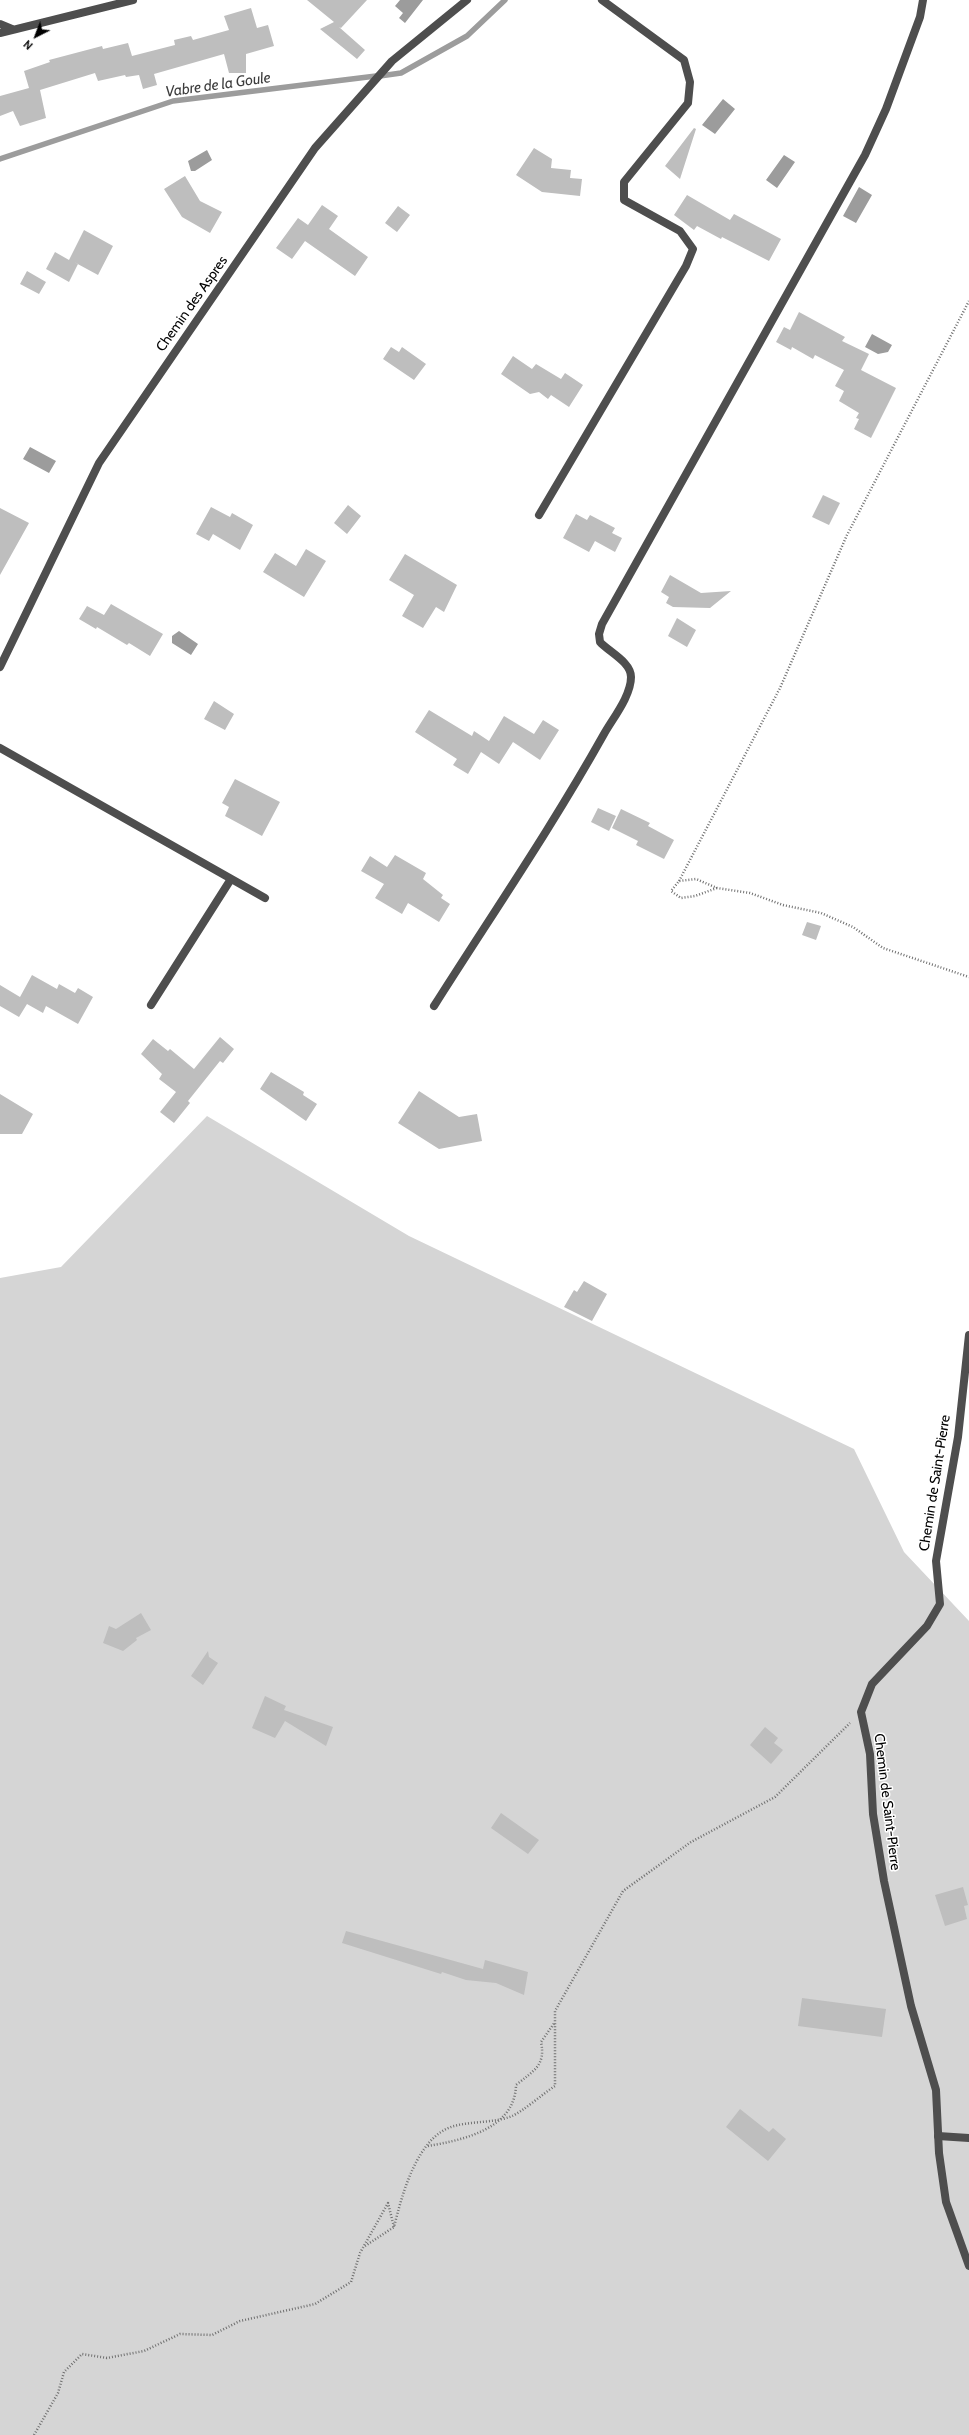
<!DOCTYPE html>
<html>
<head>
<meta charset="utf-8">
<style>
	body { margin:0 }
	#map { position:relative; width:969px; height:2435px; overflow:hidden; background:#fff; font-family:Cabin,sans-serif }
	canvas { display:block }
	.north { position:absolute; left:16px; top:16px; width:40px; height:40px; -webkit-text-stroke:3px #fff; paint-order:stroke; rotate:222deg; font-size:11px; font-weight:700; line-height:16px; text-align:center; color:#000 }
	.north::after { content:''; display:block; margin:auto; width:14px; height:18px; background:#000; clip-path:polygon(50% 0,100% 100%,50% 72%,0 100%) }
</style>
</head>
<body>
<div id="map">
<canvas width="969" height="2435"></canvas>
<div class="north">N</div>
</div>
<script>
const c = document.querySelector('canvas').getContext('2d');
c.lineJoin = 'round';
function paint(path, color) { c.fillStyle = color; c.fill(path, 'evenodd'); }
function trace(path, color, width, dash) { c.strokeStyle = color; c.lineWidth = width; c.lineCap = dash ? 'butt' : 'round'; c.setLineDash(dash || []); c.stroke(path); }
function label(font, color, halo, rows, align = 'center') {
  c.font = font + ' Cabin,sans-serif'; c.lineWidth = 3; c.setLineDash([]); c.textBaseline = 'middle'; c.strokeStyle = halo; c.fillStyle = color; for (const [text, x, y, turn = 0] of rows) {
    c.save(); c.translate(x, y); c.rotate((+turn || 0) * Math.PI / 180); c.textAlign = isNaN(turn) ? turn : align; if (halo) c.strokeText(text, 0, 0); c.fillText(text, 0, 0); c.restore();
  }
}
const green = new Path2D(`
	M 207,1116 L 409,1236 L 854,1449 L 904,1552 L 969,1621 L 969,2435 L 0,2435 L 0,1278 L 61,1267 Z`);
const water = new Path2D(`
	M 400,0 L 423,0 L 405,23 L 399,18 L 403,13 L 395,6 Z
	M 723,99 L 735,109 L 715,134 L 702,125 Z
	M 207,150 L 212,160 L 195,171 L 191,171 L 188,161 Z
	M 784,155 L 795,162 L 777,188 L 766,180 Z
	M 859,187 L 872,195 L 856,223 L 843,216 Z
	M 872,334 L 892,345 L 888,352 L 878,354 L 865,347 Z
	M 30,447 L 56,461 L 49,473 L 23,459 Z
	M 179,631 L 198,644 L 191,655 L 172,643 L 172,636 Z`);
const stream = new Path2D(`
	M 380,76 L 401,73 L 467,36 L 505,0
	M 0,159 L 173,101 L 376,76`);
const building = new Path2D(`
	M 307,0 L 367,0 L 341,28 L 339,27 L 365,50 L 357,59 L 320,29 L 334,22 Z
	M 251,8 L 257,28 L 268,25 L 274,46 L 246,54 L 246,73 L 229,73 L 224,54 L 154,74 L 157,85 L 143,89 L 139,75 L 126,77 L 125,75 L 98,81 L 95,73 L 40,90 L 46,118 L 20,126 L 13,111 L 0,116 L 0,96 L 29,88 L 24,71 L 50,62 L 49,60 L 102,46 L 103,49 L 128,43 L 132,56 L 175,45 L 174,40 L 191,36 L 193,40 L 229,30 L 224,16 Z
	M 694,128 L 696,129 L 680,179 L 665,166 Z
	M 534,148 L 552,159 L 551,168 L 571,170 L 570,178 L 582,179 L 580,196 L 542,192 L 516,175 Z
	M 185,176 L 200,201 L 222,212 L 210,233 L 182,217 L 164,189 Z
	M 687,195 L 730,220 L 734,214 L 781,239 L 769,261 L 722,237 L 721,239 L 697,226 L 694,230 L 674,215 Z
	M 322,205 L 338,216 L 329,229 L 368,257 L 355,276 L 305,241 L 292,259 L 276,248 L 298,218 L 308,225 Z
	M 398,206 L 410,215 L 397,232 L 385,223 Z
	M 84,230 L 113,246 L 98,275 L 74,262 L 78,264 L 69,282 L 46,269 L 55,252 L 69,260 Z
	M 27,271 L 46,282 L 39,294 L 20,284 Z
	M 799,312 L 845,337 L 842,341 L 869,354 L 861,370 L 896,388 L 871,438 L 854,429 L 859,419 L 856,418 L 859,413 L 839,401 L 844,391 L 835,386 L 844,370 L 815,355 L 813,359 L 792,347 L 791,350 L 776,342 L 784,327 L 790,330 Z
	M 391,347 L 399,352 L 402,347 L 426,364 L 414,380 L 383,359 Z
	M 513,356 L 532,369 L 536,364 L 561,379 L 565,373 L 583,385 L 569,407 L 551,395 L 548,399 L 539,392 L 530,394 L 501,374 Z
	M 823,495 L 840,503 L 829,525 L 812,517 Z
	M 348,505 L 361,516 L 347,534 L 334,523 Z
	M 211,507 L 230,517 L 232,513 L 253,525 L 240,550 L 213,534 L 209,541 L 196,534 Z
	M 0,508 L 29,523 L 0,575 Z
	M 576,514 L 587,520 L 590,515 L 615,528 L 612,533 L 622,538 L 615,552 L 595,541 L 589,552 L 563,538 Z
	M 306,549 L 326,561 L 304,597 L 263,572 L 275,553 L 296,566 Z
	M 405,554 L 457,585 L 444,612 L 436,607 L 423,628 L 402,616 L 414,595 L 389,580 Z
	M 670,575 L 701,593 L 731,591 L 710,608 L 673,607 L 666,603 L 669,597 L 661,592 Z
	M 111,604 L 163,634 L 150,656 L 129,643 L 127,645 L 97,627 L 96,629 L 79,619 L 87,606 L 104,615 Z
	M 677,618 L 696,630 L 687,647 L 668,636 Z
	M 214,701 L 234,714 L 225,730 L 204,719 Z
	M 429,710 L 472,736 L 474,731 L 489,741 L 504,716 L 534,734 L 543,720 L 559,730 L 540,760 L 513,742 L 499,764 L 481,752 L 468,774 L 453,765 L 457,759 L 415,732 Z
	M 235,779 L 280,802 L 262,836 L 225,816 L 229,807 L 222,803 Z
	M 598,808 L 616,816 L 609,831 L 591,822 Z
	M 621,809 L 650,823 L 648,826 L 674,840 L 664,859 L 636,845 L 638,841 L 612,828 Z
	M 395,855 L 426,873 L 423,879 L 443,895 L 441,898 L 450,904 L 439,922 L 408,903 L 402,914 L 375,898 L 384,884 L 361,871 L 370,856 L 387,867 Z
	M 807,922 L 821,926 L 816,940 L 802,935 Z
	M 32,975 L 57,989 L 59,984 L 75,993 L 78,988 L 93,997 L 78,1024 L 46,1006 L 43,1013 L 27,1004 L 19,1017 L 0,1006 L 0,985 L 20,997 Z
	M 220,1037 L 234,1049 L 223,1063 L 220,1061 L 188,1101 L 190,1103 L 174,1123 L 160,1112 L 176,1092 L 159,1079 L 162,1074 L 141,1054 L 153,1039 L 168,1051 L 170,1049 L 194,1069 Z
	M 271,1072 L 304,1092 L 303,1095 L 317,1104 L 306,1121 L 260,1089 Z
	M 419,1091 L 459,1117 L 477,1114 L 482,1141 L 439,1149 L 398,1123 Z
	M 0,1094 L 33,1114 L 22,1134 L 0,1134 Z
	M 584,1281 L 607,1294 L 592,1321 L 564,1307 L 574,1290 L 577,1292 Z
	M 141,1613 L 151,1630 L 136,1638 L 137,1640 L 123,1651 L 103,1643 L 109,1626 L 116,1629 Z
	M 208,1651 L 209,1657 L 218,1663 L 203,1685 L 191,1676 Z
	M 265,1696 L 286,1706 L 284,1710 L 333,1727 L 326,1746 L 285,1721 L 275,1738 L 252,1728 Z
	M 765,1727 L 778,1738 L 774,1743 L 783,1750 L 771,1764 L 750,1745 Z
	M 501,1813 L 539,1840 L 528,1854 L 491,1828 Z
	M 963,1887 L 968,1905 L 964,1906 L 967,1919 L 945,1926 L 935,1895 Z
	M 346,1931 L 483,1969 L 485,1960 L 528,1972 L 524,1995 L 496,1983 L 466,1980 L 442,1972 L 441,1974 L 342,1943 Z
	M 802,1998 L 886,2009 L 882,2037 L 798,2026 Z
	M 740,2109 L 769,2132 L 773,2128 L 786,2139 L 768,2161 L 726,2127 Z`);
const path = new Path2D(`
	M 679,881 L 780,688 L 847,535 L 969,301
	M 717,888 L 695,896 L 681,898 L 671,891 L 679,881 L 696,879 L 717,888 L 750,893 L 783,905 L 821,913 L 853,927 L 883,948 L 969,977
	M 428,2146 C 463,2140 515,2129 516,2085 C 533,2071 546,2066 541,2042 L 555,2022
	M 365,2246 L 394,2227
	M 34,2435 L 58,2393 L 64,2372 L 82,2354 L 107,2358 L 144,2351 L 180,2334 L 212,2335 L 240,2321 L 315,2304 L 351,2282 L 360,2253 L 388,2203 L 394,2227 C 402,2195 417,2136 454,2126 C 473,2121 495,2123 512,2116 C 522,2112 544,2093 555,2086 L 555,2011 L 623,1891 L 691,1842 L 775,1797 L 850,1723`);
const service = new Path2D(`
	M 938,2136 L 969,2138`);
const minor = new Path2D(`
	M 0,24 L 12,29
	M 0,33 L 133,0
	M 539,515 L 686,266 L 693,249 L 680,231 L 624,200 L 624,182 L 688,103 L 690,82 L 684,60 L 602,0
	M 0,667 L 99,463 L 315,148 L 392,61 L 467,0
	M 0,748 L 265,898
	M 151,1005 L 231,879
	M 434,1006 C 491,916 552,827 604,734 C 613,718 631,696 631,677 C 631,662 609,652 600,642 L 599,634 L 602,624 L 865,155 L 886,109 L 920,17 L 923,0
	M 969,1335 L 958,1437 L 936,1561 L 940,1604 L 927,1626 L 872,1684 L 861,1712 L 870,1754 L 873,1814 L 884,1881 L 911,2006 L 936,2090 L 939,2153 L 946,2202 L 969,2266`);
const streetNames = [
	["Chemin des Aspres",192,304,-55],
	["Chemin de Saint-Pierre",935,1483,-81],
	["Chemin de Saint-Pierre",887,1802,83]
];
const waterNames = [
	["Vabre de la Goule",218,85,-8]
];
paint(green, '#d5d5d5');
paint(water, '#9c9c9c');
trace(stream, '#9c9c9c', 5.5);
paint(building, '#bebebe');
trace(path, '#707070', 2.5, [1, 2]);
trace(service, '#4e4e4e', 8);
trace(minor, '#4e4e4e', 8);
label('14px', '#000', '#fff', streetNames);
label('italic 15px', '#3d3d3d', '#fff', waterNames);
</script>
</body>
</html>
